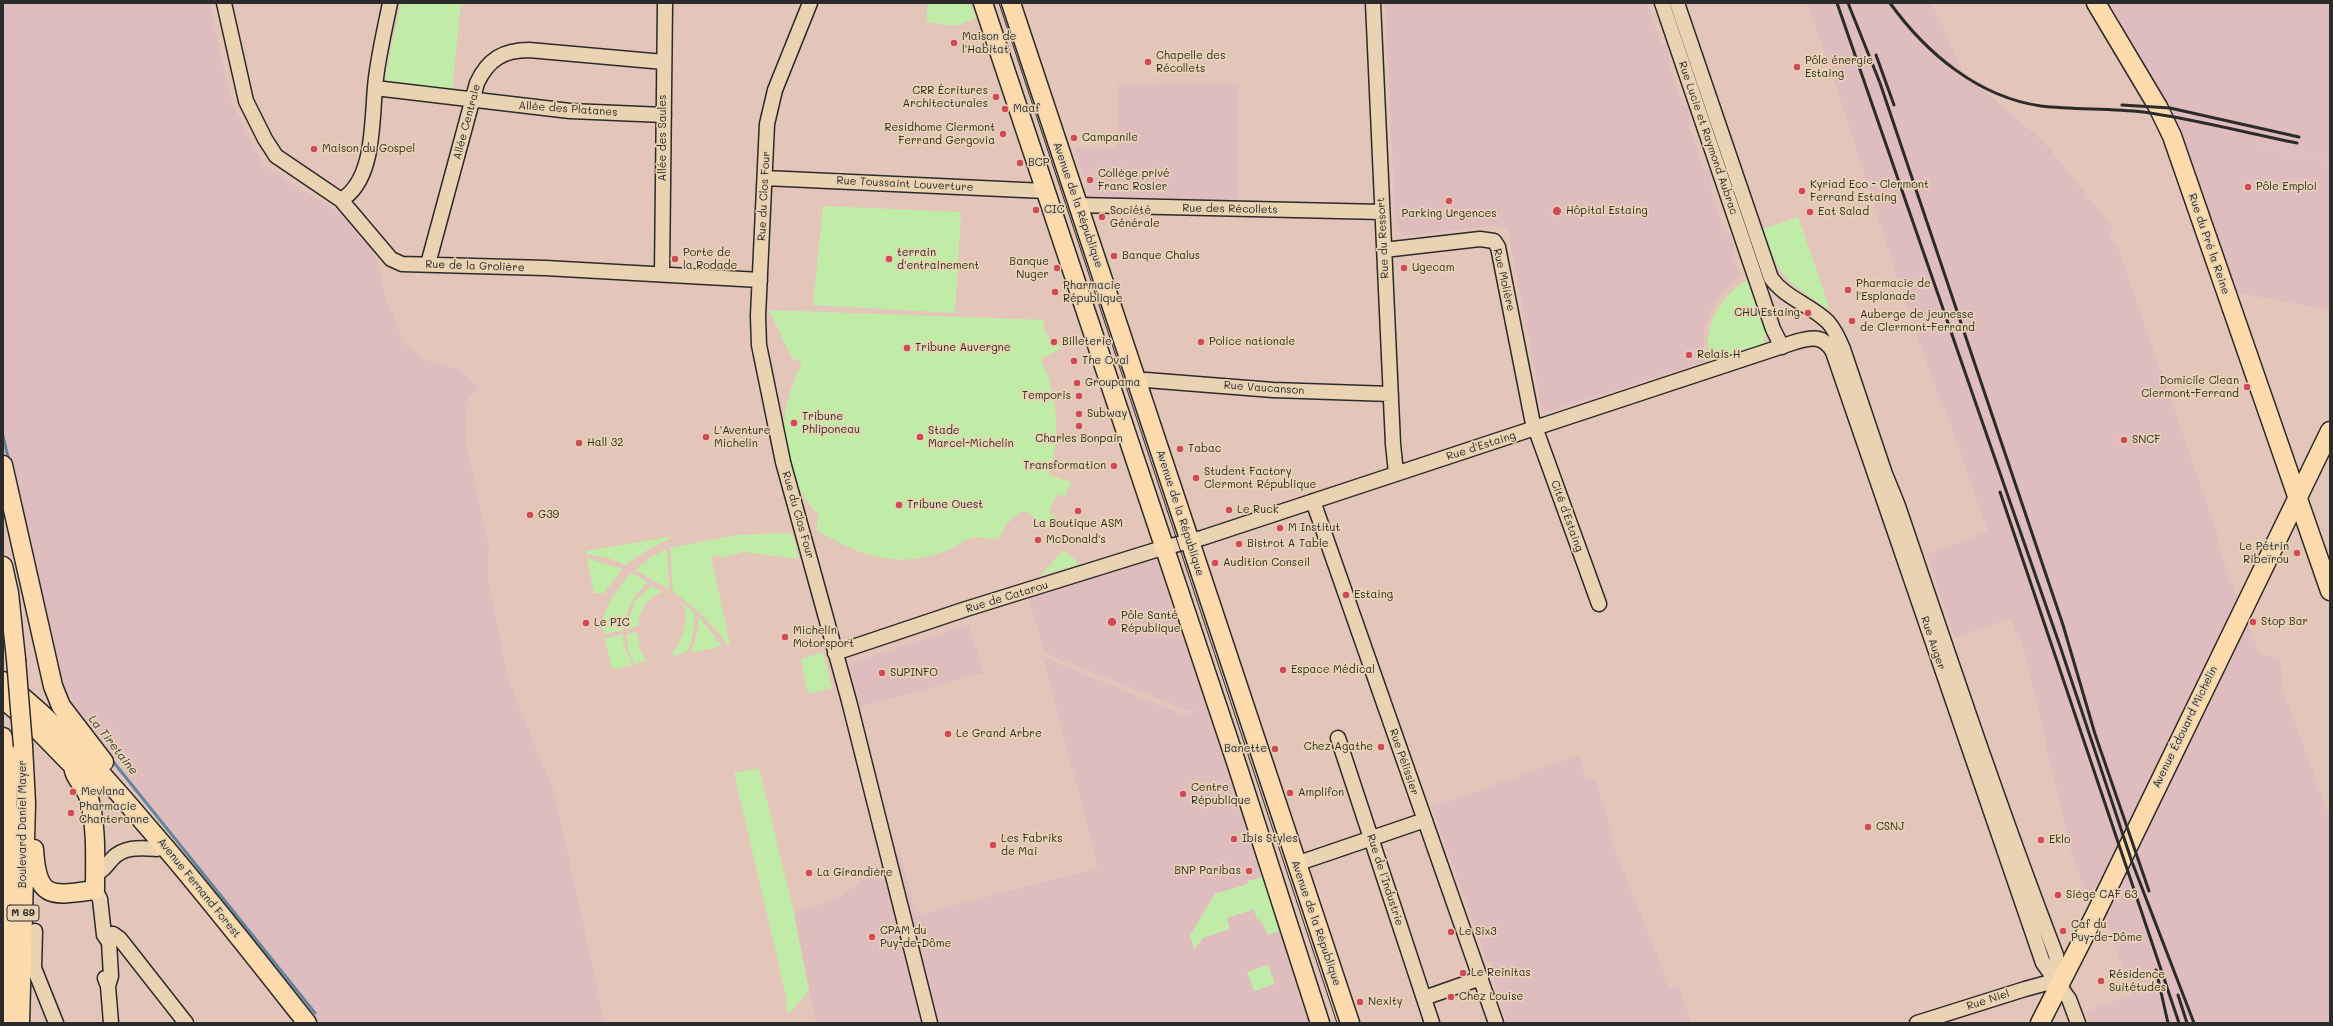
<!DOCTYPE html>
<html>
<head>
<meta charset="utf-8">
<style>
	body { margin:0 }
	#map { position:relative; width:2333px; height:1026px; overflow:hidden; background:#e3c6b9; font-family:Mali,sans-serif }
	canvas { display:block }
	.frame { position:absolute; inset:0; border:4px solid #2b2b2b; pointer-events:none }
</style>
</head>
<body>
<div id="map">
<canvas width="2333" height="1026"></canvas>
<div class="frame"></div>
</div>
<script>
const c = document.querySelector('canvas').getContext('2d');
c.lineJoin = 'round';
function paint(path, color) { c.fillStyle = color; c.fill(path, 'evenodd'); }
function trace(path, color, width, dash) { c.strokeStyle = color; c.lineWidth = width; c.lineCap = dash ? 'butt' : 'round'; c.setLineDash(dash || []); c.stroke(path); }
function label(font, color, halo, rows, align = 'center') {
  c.font = font + ' Mali,sans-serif'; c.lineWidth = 3.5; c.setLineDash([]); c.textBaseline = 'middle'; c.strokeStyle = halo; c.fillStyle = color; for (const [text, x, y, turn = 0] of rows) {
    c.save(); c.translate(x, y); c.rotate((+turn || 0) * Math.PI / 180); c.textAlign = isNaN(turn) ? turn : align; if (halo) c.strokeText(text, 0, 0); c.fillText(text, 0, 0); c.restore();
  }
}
const built = new Path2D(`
	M 3,3 L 210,3 L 225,77 L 234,107 L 264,166 L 334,209 L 359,227 L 377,259 L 386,298 L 404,343 L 423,359 L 459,370 L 481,389 L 468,396 L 465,440 L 489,545 L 488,579 L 507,672 L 514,694 L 554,791 L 605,1023 L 320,1023 L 71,708 L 51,662 L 3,450 Z
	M 1385,3 L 1647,3 L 1661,44 L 1667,43 L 1669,61 L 1668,62 L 1683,107 L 1689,106 L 1691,124 L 1689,125 L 1704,170 L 1710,169 L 1712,188 L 1710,188 L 1726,233 L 1732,233 L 1734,251 L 1732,252 L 1741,275 L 1723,291 L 1712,308 L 1704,330 L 1704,362 L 1543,413 L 1508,231 L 1499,225 L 1404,236 L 1396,229 Z
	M 1807,3 L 1932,3 L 1963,72 L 2045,143 L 2114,229 L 2109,234 L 2119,250 L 2220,541 L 2217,543 L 2259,654 L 2280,658 L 2283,690 L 2330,818 L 2330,1023 L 2090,1023 L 2086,1012 L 2132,995 L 2095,887 L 2089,894 L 2083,885 L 2072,856 L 2023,645 L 2010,619 L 1955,638 L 1927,554 L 1988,532 L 1943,404 L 1937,393 L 1901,289 L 1835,83 Z
	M 2107,3 L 2330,3 L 2330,161 L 2217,138 L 2330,162 L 2330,310 L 2233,292 L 2177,129 L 2208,135 L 2177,129 L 2170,108 Z
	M 1239,83 L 1237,204 L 1091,200 L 1074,148 L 1117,149 L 1118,84 Z
	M 1159,549 L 1215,702 L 1189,711 L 1045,653 L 1026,592 Z
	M 968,624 L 984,673 L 860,707 L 850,669 L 854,662 Z
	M 1043,657 L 1183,715 L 1216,703 L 1320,1023 L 816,1023 L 794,913 L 841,897 L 899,851 L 917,915 L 1098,868 Z
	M 1578,755 L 1587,780 L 1594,778 L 1614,835 L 1610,837 L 1670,988 L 1678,985 L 1691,1023 L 1508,1023 L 1492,975 L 1495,974 L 1491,962 L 1487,962 L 1432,807 Z`);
const green = new Path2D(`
	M 401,3 L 461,3 L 452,91 L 387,81 L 385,78 Z
	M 928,3 L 970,3 L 976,18 L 955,26 L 926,22 Z
	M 823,206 L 961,212 L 955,313 L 813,305 Z
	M 1798,217 L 1830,309 C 1821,305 1814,300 1806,294 C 1777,274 1775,262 1763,229 Z
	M 1754,277 L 1768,334 L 1763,337 L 1767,347 L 1712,365 C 1699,329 1720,292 1754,277 Z
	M 769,310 L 1044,320 L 1043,328 L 1054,346 L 1059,344 L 1061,348 L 1041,359 C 1058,397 1061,434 1049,475 L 1071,482 L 1065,497 L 1057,494 L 1049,512 L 1056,517 L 1050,528 L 1025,511 C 1013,514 1002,528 999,540 C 991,539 979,536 971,538 C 966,539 960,544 955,547 C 947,551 938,554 929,556 C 889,567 850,551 817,530 L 818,514 C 803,499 796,484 791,464 C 779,424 784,401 802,363 L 792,358 Z
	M 792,533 L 799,559 L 744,552 L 720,558 L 719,555 L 711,557 L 730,644 L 727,644 C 711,623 695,606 673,592 L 670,548 L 736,535 Z
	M 674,536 L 644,552 L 625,565 L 608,558 L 587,554 L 587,551 Z
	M 667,549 L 669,589 L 635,570 L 651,557 Z
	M 1063,550 L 1078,562 L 1076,565 L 1040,576 Z
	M 587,558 L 622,569 L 604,593 L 594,593 Z
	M 631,573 L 648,582 C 633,595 626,611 623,630 L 604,634 C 598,611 617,590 631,573 Z
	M 651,586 L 663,592 C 647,597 640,610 638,626 L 626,629 L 635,601 Z
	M 681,602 L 695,613 L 692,639 L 687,652 L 669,657 C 681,645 692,618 681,602 Z
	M 698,616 L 722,646 L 691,653 L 698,628 Z
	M 637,632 L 640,649 L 646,661 L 634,664 L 629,652 L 626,634 Z
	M 623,634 L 623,643 L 632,665 L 612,669 L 605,639 Z
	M 823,652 L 832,688 L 808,694 L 801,659 Z
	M 759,768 L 794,913 L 809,991 L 790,1013 L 786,1010 L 787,1000 L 734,773 Z
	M 1263,877 L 1279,931 L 1268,935 L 1260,919 L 1257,920 L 1254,909 L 1227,918 L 1230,929 L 1203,938 L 1194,949 L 1190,935 L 1216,892 L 1218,893 L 1248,884 L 1248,881 Z
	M 1268,965 L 1275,984 L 1254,991 L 1247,972 Z`);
const stream = new Path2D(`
	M 3,436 L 9,461
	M 111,759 L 315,1013`);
const minor = new Path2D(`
	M 224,3 L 246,101 L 265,139 L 276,156 L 341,200 L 391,259 L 402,264 L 545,268 L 760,280
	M 810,3 L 775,90 L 767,124 L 758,316 L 759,345 L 783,462 L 849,701 L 930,1023
	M 1373,3 L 1393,444 L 1396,473
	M 1662,3 L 1773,329 L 1782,347
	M 1677,3 L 1771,278 C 1785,298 1811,305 1828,322 C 1835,330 1839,339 1843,349 L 1885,474 L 1898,506 C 1949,656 1999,807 2056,955 L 2060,985
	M 375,88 L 570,111 L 664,115
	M 765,178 L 1045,191
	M 341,200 C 377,179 371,114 376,78 C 379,53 385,28 390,3
	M 1078,205 L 1382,212
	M 1384,250 L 1480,239 L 1494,241 L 1498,247 L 1532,419 L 1599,604
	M 428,264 L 477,83 C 488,59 504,50 529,50 L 664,62
	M 662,274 L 665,3
	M 1137,384 L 1146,380 L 1273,390 L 1391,394
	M 1313,501 L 1496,1023
	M 835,653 L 966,609 L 1159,549 L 1202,538 L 1795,342 C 1812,337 1824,335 1833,352 L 2043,963 L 2069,999 L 2078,1023
	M 1338,738 L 1432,1023
	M 1296,864 L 1425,820
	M 95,874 C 103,871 106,866 112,859 C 124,846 141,848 157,849
	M 95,890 L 100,899 L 104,935 L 109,942 L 111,976 L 108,986
	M 35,931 L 34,968 L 56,1023
	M 104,935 L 113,934 L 120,939 L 186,1023
	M 105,978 L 108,986 L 111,1023
	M 1424,998 L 1481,978
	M 1917,1023 L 2025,989 L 2047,983 L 2060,985`);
const major = new Path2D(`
	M 983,3 L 1237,765 L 1320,1023
	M 1011,3 L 1350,1023
	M 2096,3 L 2158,107 L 2172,136 L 2330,591
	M 3,465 L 53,686 L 61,706 L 104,762
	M 3,566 L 9,593 L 16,659
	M 3,681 C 57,723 102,773 146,825 C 202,889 254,956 307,1023
	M 3,699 L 31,723 L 72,765 L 98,786
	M 3,737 L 6,756 L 9,843 L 3,1020
	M 34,849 C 37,900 51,896 95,890 C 95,860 97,828 89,798 C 86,788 77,781 74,771
	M 20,1023 L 26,803 L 23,746
	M 2040,1023 L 2095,915 L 2330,431`);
const tram = new Path2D(`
	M 999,3 L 1337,1023`);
const rail = new Path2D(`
	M 1837,3 L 2061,649 L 2132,862 L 2194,1023
	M 1848,3 L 1880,83 L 2063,625 L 2095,734 L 2149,891
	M 1890,3 C 1926,53 1978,97 2041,106 C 2075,110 2109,108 2143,112 C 2195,119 2246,133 2297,143
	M 1876,55 L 1894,105
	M 2122,105 L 2170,108 L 2299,137
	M 2000,492 L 2179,1023
	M 2156,970 L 2168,1023
	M 2178,995 L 2187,1023`);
const majorBridge = new Path2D(`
	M 16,659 L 23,746`);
const markers = [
	[954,43,4,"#d1495b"],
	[1148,62,4,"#d1495b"],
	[1797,67,4,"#d1495b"],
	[996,97,4,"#d1495b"],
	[1005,109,4,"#d1495b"],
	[1003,134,4,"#d1495b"],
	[1074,138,4,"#d1495b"],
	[314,149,4,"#d1495b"],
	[1020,163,4,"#d1495b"],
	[1090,180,4,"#d1495b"],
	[2248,187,4,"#d1495b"],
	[1802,191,4,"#d1495b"],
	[1449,201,4,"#d1495b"],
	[1036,210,4,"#d1495b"],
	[1557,211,5,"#d1495b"],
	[1810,212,4,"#d1495b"],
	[1102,217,4,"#d1495b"],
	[1114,256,4,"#d1495b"],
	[675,259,4,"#d1495b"],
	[889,259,4,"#d1495b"],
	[1057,268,4,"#d1495b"],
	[1404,268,4,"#d1495b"],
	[1848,290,4,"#d1495b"],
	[1055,292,4,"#d1495b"],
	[1808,313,4,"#d1495b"],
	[1852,321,4,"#d1495b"],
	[1054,342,4,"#d1495b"],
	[1201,342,4,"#d1495b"],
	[907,348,4,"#d1495b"],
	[1689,355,4,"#d1495b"],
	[1074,361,4,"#d1495b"],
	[1077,383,4,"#d1495b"],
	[2247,387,4,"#d1495b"],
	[1079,396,4,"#d1495b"],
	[1079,414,4,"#d1495b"],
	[794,423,4,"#d1495b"],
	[1079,426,4,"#d1495b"],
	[706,437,4,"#d1495b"],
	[920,437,4,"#d1495b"],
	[2124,440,4,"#d1495b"],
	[579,443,4,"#d1495b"],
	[1180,449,4,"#d1495b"],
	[1114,466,4,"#d1495b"],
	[1196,478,4,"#d1495b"],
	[899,505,4,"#d1495b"],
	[1229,510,4,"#d1495b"],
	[1078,511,4,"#d1495b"],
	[530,515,4,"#d1495b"],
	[1280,528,4,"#d1495b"],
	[1038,540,4,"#d1495b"],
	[1239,544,4,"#d1495b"],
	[2297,553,4,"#d1495b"],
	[1215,563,4,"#d1495b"],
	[1346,595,4,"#d1495b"],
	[1112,622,5,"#d1495b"],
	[2253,622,4,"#d1495b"],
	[586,623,4,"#d1495b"],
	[785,637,4,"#d1495b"],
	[1283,670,4,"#d1495b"],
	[882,673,4,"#d1495b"],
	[948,734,4,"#d1495b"],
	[1381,747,4,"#d1495b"],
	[1275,749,4,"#d1495b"],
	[73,792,4,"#d1495b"],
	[1290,793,4,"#d1495b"],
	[1183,794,4,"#d1495b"],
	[71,813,4,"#d1495b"],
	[1868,827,4,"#d1495b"],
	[1234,839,4,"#d1495b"],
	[2041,840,4,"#d1495b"],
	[993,845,4,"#d1495b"],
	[1249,871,4,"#d1495b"],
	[809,873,4,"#d1495b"],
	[2058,895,4,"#d1495b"],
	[2063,931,4,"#d1495b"],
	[1451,932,4,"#d1495b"],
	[872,937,4,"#d1495b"],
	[1463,973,4,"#d1495b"],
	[2101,981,4,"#d1495b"],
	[1451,997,4,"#d1495b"],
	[1360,1002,4,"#d1495b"]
];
const shields = [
	[23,913,32]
];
const shieldNames = [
	["M 69",23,913]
];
const poiNames = [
	["Maison de",962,37],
	["l'Habitat",962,50],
	["Chapelle des",1156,56],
	["Récollets",1156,69],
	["Pôle énergie",1805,61],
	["Estaing",1805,74],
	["CRR Écritures",988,91,"right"],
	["Architecturales",988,104,"right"],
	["Maaf",1013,109],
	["Residhome Clermont",995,128,"right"],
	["Ferrand Gergovia",995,141,"right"],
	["Campanile",1082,138],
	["Maison du Gospel",322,149],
	["BCP",1028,163],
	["Collège privé",1098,174],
	["Franc Rosier",1098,187],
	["Kyriad Eco - Clermont",1810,185],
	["Ferrand Estaing",1810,198],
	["Pôle Emploi",2256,187],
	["CIC",1044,210],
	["Société",1110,211],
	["Générale",1110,224],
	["Hôpital Estaing",1566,211],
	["Eat Salad",1818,212],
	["Parking Urgences",1449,214,"center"],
	["Porte de",683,253],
	["la Rodade",683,266],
	["terrain",897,253],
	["d'entrainement",897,266],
	["Banque Chalus",1122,256],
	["Banque",1049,262,"right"],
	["Nuger",1049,275,"right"],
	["Ugecam",1412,268],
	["Pharmacie de",1856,284],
	["l'Esplanade",1856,297],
	["Pharmacie",1063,286],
	["République",1063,299],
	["CHU Estaing",1800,313,"right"],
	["Auberge de jeunesse",1860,315],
	["de Clermont-Ferrand",1860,328],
	["Billeterie",1062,342],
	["Police nationale",1209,342],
	["Tribune Auvergne",915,348],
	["Relais H",1697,355],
	["The Oval",1082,361],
	["Domicile Clean",2239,381,"right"],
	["Clermont-Ferrand",2239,394,"right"],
	["Groupama",1085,383],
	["Temporis",1071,396,"right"],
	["Subway",1087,414],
	["Tribune",802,417],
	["Phliponeau",802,430],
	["L'Aventure",714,431],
	["Michelin",714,444],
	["Stade",928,431],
	["Marcel-Michelin",928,444],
	["Charles Bonpain",1079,439,"center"],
	["SNCF",2132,440],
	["Hall 32",587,443],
	["Tabac",1188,449],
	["Transformation",1106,466,"right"],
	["Student Factory",1204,472],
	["Clermont République",1204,485],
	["Tribune Ouest",907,505],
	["Le Ruck",1237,510],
	["G39",538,515],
	["La Boutique ASM",1078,524,"center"],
	["M Institut",1288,528],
	["McDonald's",1046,540],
	["Bistrot A Table",1247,544],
	["Le Pétrin",2289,547,"right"],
	["Ribeïrou",2289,560,"right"],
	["Audition Conseil",1223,563],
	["Estaing",1354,595],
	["Pôle Santé",1121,616],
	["République",1121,629],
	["Stop Bar",2261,622],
	["Le PIC",594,623],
	["Michelin",793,631],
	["Motorsport",793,644],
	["Espace Médical",1291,670],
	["SUPINFO",890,673],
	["Le Grand Arbre",956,734],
	["Chez Agathe",1373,747,"right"],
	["Banette",1267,749,"right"],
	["Centre",1191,788],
	["République",1191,801],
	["Mevlana",81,792],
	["Amplifon",1298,793],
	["Pharmacie",79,807],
	["Chanteranne",79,820],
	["CSNJ",1876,827],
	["Les Fabriks",1001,839],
	["de Mai",1001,852],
	["Ibis Styles",1242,839],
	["Eklo",2049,840],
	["BNP Paribas",1241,871,"right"],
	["La Girandière",817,873],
	["Siège CAF 63",2066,895],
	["Caf du",2071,925],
	["Puy-de-Dôme",2071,938],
	["CPAM du",880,931],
	["Puy-de-Dôme",880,944],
	["Le Six3",1459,932],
	["Le Reinitas",1471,973],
	["Résidence",2109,975],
	["Suitétudes",2109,988],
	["Chez Louise",1459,997],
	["Nexity",1368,1002]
];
const streetNames = [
	["Allée des Platanes",568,109,4],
	["Allée Centrale",467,122,-75],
	["Allée des Saules",663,138,-90],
	["Rue Lucie et Raymond Aubrac",1708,138,71],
	["Rue Toussaint Louverture",905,184,3],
	["Rue du Clos Four",764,196,-87],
	["Avenue de la République",1078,205,71],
	["Rue des Récollets",1230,209,1],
	["Rue du Ressort",1383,238,-93],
	["Rue du Pré la Reine",2209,244,71],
	["Rue de la Grolière",475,266,2],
	["Rue Molière",1504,280,77],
	["Rue Vaucanson",1264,388,4],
	["Rue d'Estaing",1481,446,-18],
	["Avenue de la République",1180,513,72],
	["Rue du Clos Four",798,515,74],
	["Cité d'Estaing",1567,516,70],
	["Rue de Catarou",1007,597,-17],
	["Rue Auger",1933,643,71],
	["Avenue Édouard Michelin",2185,727,-64],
	["Rue Pélissier",1404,762,71],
	["Boulevard Daniel Mayer",23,824,-90],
	["Rue de l'Industrie",1385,880,72],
	["Avenue Fernand Forest",199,888,51],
	["Avenue de la République",1316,923,71],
	["Rue Niel",1988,1000,-18]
];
const waterNames = [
	["La Tiretaine",113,745,52]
];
paint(built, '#dfbcbe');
paint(green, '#c1eca8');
trace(stream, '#63879c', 3);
trace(minor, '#2b2b2b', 17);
trace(major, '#2b2b2b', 21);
trace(minor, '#e9d3b2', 14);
trace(major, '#fedbac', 18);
trace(tram, '#2b2b2b', 1);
trace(rail, '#2b2b2b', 3);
trace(majorBridge, '#2b2b2b', 21, []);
trace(majorBridge, '#fedbac', 18);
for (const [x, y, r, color] of markers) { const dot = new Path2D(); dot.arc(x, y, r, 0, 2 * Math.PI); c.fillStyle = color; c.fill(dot); trace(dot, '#e9d3b2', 1.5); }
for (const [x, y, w] of shields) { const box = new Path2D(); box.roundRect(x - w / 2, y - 8, w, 16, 3); c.fillStyle = '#e9d3b2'; c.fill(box); trace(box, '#2b2b2b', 1); }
label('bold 10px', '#2b2b2b', null, shieldNames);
label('11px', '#2b2b2b', '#e9d3b2', poiNames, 'left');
label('11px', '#2b2b2b', '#e9d3b2', streetNames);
label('italic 12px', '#394247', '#e9d3b2', waterNames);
</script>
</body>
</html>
